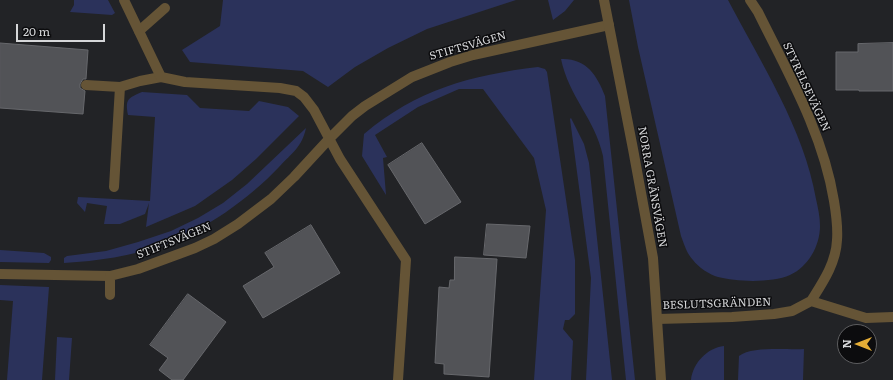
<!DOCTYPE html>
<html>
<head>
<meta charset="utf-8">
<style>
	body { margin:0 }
	#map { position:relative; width:893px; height:380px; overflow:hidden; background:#222326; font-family:Literata,serif }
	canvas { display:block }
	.north { position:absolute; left:837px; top:324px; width:40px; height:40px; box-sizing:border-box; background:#0c0c0e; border:1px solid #5d5d5f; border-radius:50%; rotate:270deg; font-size:11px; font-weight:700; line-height:16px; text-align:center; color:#d6d7d9 }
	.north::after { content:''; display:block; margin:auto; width:14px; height:18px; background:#e5ad36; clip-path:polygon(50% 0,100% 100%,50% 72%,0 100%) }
	.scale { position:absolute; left:16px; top:24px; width:89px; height:18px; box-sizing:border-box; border:2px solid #d6d7d9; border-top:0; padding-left:5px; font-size:12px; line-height:14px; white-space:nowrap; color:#d6d7d9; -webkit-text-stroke:3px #0c0c0e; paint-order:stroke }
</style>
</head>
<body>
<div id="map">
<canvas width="893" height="380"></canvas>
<div class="north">N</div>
<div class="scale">20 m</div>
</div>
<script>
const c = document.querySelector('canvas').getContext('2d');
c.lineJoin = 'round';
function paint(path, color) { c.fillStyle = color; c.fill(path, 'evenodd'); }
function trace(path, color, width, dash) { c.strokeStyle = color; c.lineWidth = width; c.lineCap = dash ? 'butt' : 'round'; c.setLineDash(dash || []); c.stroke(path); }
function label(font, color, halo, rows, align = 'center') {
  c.font = font + ' Literata,serif'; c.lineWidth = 3; c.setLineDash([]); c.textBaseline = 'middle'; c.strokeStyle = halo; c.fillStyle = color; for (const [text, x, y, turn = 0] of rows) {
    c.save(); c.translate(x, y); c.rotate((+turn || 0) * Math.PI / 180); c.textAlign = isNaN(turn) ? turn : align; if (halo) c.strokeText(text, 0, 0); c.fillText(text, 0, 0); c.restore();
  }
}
const green = new Path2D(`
	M 74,0 L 108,0 L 115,13 L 112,15 L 70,12 L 74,5 Z
	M 223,0 L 516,0 L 427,29 L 388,48 L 355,67 L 328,87 L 303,71 L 190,62 L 182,50 L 220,26 Z
	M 548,0 L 574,0 L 565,11 L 553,20 Z
	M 629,0 L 728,0 C 761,63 804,129 816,199 C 818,208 820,217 820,226 C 820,246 808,267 790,275 C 772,283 737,282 718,277 C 710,275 698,267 693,260 C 687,254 684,244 681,236 L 638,47 Z
	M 561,59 C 586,58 597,75 605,96 L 635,380 L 626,380 L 603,156 C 595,119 569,97 561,59 Z
	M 538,67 L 545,69 L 547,72 L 575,260 L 575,314 L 569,320 L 565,320 L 563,329 L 573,341 L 571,380 L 534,380 L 546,210 L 534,158 L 483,89 L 459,89 L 418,107 L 375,135 L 387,157 L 383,158 L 386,195 L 362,156 L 364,134 C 416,90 471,75 538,67 Z
	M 142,92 L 187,95 L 200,108 L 249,111 L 259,101 L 288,107 L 299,116 L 256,159 L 232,180 L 195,206 L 146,227 L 149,203 L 145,214 L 120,224 L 104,224 L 107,206 L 87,203 L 85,212 L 77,203 L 78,197 L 150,201 L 155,117 L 128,115 C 125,99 128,98 142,92 Z
	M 571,118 L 584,144 L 589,163 L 612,380 L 586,380 L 591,278 L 570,119 Z
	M 306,128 C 302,147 292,153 279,167 C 250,198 204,231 163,245 C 131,256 98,261 64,263 L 64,258 L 67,256 L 106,251 L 138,242 L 171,231 L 198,218 L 223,203 L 247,184 Z
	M 0,250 L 44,253 L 51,257 L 51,260 L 49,263 L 0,262 Z
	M 0,285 L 49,287 L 42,380 L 7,380 L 13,301 L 0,300 Z
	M 57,337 L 72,338 L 69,380 L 55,380 Z
	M 724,346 L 724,380 L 691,380 C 693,363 707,348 724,346 Z
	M 804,349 L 803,380 L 738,380 L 739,356 C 752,346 786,350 804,349 Z`);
const building = new Path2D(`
	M 0,43 L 88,50 L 86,79 L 83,79 L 80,84 L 80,88 L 85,91 L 83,114 L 0,108 Z
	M 893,43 L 893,91 L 859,91 L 859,90 L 836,90 L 836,52 L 858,52 L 858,44 Z
	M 422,143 L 461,202 L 425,224 L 388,165 Z
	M 487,224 L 530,226 L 526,258 L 484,255 Z
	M 311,225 L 340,273 L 263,318 L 243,286 L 274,267 L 265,253 Z
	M 455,257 L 497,259 L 489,377 L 444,374 L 444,364 L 435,363 L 439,287 L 449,288 L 450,280 L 454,280 Z
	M 188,294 L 226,322 L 183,380 L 172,380 L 159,370 L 168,358 L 150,345 Z`);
const service = new Path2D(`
	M 139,31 L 165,8
	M 86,85 L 120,87 L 140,81 L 161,77
	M 114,187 L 120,87
	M 0,274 L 110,276`);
const minor = new Path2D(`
	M 124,0 L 161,77 L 185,82 L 280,88 L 296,91 L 304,97 L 314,110 L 340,159 L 406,260 L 398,380
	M 750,0 L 758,12 C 788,73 823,133 834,201 C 836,213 838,227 837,240 C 836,263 823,282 811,301
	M 110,295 L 110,276 L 138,269 L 195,248 L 214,239 L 238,224 L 271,199 L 294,177 L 330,138 L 352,116 L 365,106 L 412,77 L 450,62 L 473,55 L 609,25
	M 657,319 L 732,317 L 774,314 L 792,311 L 811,301 L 866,318 L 893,317`);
const tertiary = new Path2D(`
	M 604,0 L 633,149 L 653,258 L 661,380`);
const streetNames = [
	["STIFTSVÄGEN",468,46,-16],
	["STYRELSEVÄGEN",806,87,65],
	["NORRA GRÄNSVÄGEN",652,187,80],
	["STIFTSVÄGEN",174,241,-22],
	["BESLUTSGRÄNDEN",717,304,-2]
];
paint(green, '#2b325b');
paint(building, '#525357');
trace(building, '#67686c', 1);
trace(service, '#655436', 10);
trace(minor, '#655436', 10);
trace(tertiary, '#655436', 10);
label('11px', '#d6d7d9', '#0c0c0e', streetNames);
</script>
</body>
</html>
